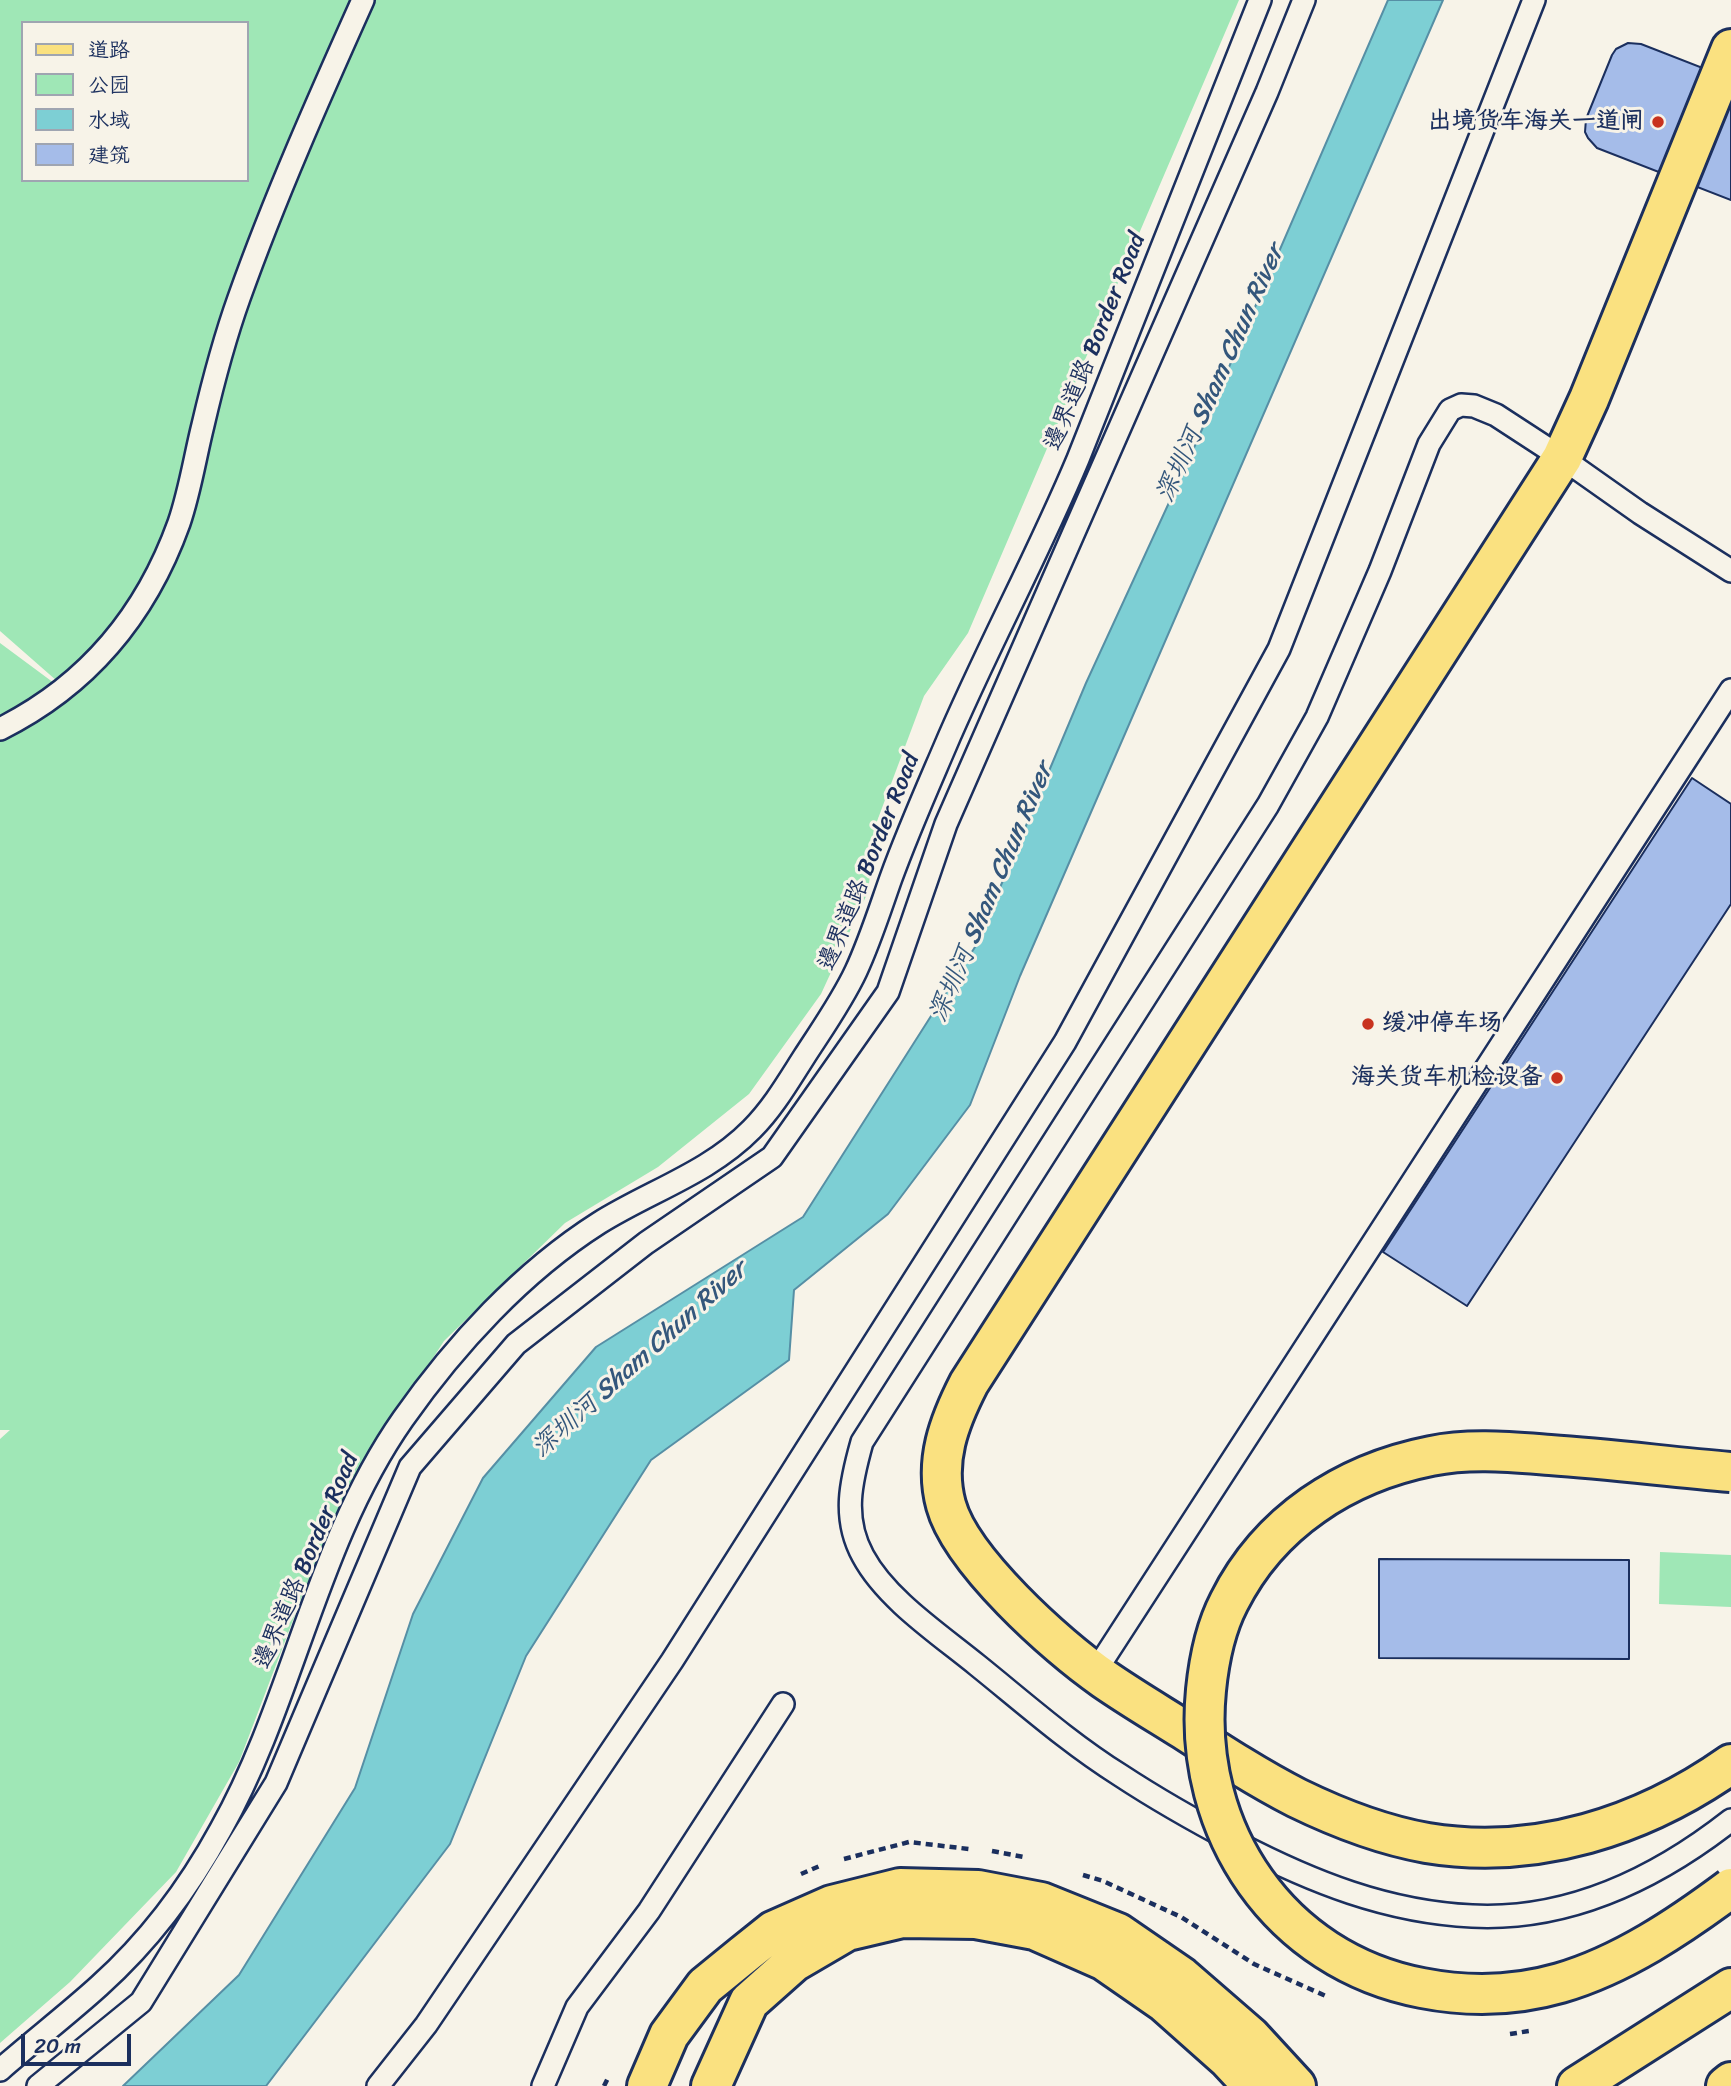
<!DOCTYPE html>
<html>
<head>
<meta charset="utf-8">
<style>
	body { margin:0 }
	#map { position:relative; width:1731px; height:2086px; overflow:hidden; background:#f7f3e8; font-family:Sriracha,"LXGW WenKai TC",sans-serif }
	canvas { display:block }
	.legend { position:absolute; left:21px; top:21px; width:228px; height:161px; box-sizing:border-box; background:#f7f3e8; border:2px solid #9fa5b1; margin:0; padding:9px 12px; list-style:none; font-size:21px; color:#1b2f5e }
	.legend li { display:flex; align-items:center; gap:14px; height:35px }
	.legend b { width:35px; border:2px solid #9fa5b1 }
	.scale { position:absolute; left:21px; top:2034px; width:110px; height:32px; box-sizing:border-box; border:4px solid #1b2f5e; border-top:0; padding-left:9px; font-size:21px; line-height:24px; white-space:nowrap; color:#1b2f5e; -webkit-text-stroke:5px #f7f3e8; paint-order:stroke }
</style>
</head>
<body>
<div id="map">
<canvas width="1731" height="2086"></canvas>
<ul class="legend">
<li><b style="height:9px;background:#fae180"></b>道路</li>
<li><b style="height:19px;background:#9fe7b6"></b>公园</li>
<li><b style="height:19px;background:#7dcfd4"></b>水域</li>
<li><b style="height:19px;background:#a5bce9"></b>建筑</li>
</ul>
<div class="scale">20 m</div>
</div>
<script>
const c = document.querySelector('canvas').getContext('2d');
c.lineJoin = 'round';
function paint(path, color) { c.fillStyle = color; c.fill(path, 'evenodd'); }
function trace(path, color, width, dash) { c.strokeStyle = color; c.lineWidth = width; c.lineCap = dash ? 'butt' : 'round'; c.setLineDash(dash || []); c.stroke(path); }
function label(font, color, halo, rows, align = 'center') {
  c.font = font + ' Sriracha,"LXGW WenKai TC",sans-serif'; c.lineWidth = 6; c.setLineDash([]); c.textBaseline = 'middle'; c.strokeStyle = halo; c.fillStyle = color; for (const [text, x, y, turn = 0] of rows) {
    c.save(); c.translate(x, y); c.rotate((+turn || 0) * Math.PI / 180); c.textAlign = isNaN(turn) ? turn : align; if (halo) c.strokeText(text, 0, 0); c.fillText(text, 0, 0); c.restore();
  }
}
const green = new Path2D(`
	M 0,0 L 1239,0 L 968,633 L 924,696 L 876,824 L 868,892 L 821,994 L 749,1094 L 658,1167 L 565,1223 L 444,1341 L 373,1450 L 306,1586 L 239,1762 L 176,1872 L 70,1982 L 0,2043 L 0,1439 L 10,1430 L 0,1430 L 0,643 L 54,683 L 57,681 L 0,631 ZM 23,23 L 247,23 L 247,180 L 23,180 Z
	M 1660,1552 L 1731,1555 L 1731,1607 L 1659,1604 Z`);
const water = new Path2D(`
	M 1388,0 L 1443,0 L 1020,976 L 970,1105 L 888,1214 L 794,1290 L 789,1360 L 651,1460 L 526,1656 L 450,1844 L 266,2086 L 123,2086 L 239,1975 L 355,1788 L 413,1614 L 483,1478 L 596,1347 L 803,1217 L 975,947 L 1086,683 L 1190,457 Z`);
const building = new Path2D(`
	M 1628,43 L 1641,44 L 1731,79 L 1731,200 L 1597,148 L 1588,138 L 1585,132 L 1586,119 L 1612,55 L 1616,49 Z
	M 1692,778 L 1731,804 L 1731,904 L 1467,1306 L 1383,1252 Z
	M 1379,1559 L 1629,1560 L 1629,1659 L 1379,1658 Z`);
const path = new Path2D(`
	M 992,1851 L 1024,1857
	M 844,1859 L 909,1842 L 969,1849
	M 801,1874 L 822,1865
	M 1083,1875 L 1103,1881 L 1181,1917 L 1254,1964 L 1328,1997
	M 1510,2034 L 1529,2031
	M 604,2086 L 609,2076`);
const lane = new Path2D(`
	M 1731,571 L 1640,513 L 1562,458 L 1496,415 L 1474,406 L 1461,405 L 1450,410 L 1429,444 L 1380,571 L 1317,717 L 1268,805 L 862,1442 C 851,1481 842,1518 863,1556 C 886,1599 939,1634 977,1665 C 1023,1702 1069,1743 1120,1775 C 1158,1800 1197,1822 1237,1843 C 1312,1882 1387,1912 1472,1916 C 1569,1921 1657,1878 1731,1820
	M 0,729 C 88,685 146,615 179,523 C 190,491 195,457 203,425 C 213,382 224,340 239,298 C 275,197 319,98 363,0
	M 1095,1672 L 1731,690
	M 0,2070 C 33,2041 67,2015 99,1986 C 148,1942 190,1886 221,1829 C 294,1699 316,1543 403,1419 C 455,1345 522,1272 599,1223 C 650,1191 709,1173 752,1129 C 773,1108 788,1082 804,1057 C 822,1029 842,1001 856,971 C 870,941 880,909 891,878 C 907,834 926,791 944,749 C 986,650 1037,557 1078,459 L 1260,0
	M 38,2086 L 141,2002 L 276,1783 L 410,1467 L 516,1344 L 646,1243 L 772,1157 L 888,992 L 946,824 L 1267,92 L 1304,0
	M 378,2086 L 426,2025 L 672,1661 L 1065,1042 L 1279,649 L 1534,0
	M 543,2086 L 577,2007 L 649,1911 L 783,1704`);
const primary = new Path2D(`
	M 647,2086 L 669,2035 L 705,1986 L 743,1955 L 773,1931 L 832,1905 L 900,1888 L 978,1890 L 1041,1902 L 1118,1933 L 1182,1977 L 1250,2036 L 1296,2086
	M 711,2086 L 749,2002 L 794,1962 L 847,1931 L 902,1918 L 976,1919 L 1035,1930 L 1103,1960 L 1165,2003 L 1228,2059 L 1253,2086
	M 1577,2086 L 1731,1988`);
const highway = new Path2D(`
	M 1731,49 L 1589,399 L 1562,458 L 969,1383 C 949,1422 934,1461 946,1505 C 961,1560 1056,1646 1104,1679 C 1130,1697 1157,1713 1184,1730 C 1221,1754 1258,1778 1297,1798 C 1338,1818 1382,1835 1427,1843 C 1536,1861 1643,1826 1731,1764
	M 1726,2086 L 1731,2082`);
const highwayBridge = new Path2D(`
	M 1731,1472 C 1671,1467 1610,1459 1550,1455 C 1510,1452 1470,1448 1431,1456 C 1345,1473 1269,1522 1229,1602 C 1215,1629 1209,1660 1206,1690 C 1192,1831 1280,1961 1422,1988 C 1468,1997 1515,1996 1560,1983 C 1622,1965 1680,1926 1731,1888`);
const markers = [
	[1658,122,7,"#c8321e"],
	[1368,1024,7,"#c8321e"],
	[1557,1078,7,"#c8321e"]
];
const poiNames = [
	["出境货车海关一道闸",1644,122],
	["缓冲停车场",1382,1024,"left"],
	["海关货车机检设备",1543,1078]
];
const streetNames = [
	["邊界道路 Border Road",1096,342,-68],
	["邊界道路 Border Road",870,862,-68],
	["邊界道路 Border Road",307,1561,-67]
];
const waterNames = [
	["深圳河 Sham Chun River",1221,374,-66],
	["深圳河 Sham Chun River",992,893,-67],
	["深圳河 Sham Chun River",640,1360,-42]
];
paint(green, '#9fe7b6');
paint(water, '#7dcfd4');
trace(water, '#568fa5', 2);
paint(building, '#a5bce9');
trace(building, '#1b2f5e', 2);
trace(lane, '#1b2f5e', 26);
trace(primary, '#1b2f5e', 44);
trace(highway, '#1b2f5e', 44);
trace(path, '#1b2f5e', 4.5, [7, 5]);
trace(lane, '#f7f3e8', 21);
trace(primary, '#fae180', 38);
trace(highway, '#fae180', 38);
trace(highwayBridge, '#1b2f5e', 44, []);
trace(highwayBridge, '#fae180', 38);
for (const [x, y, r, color] of markers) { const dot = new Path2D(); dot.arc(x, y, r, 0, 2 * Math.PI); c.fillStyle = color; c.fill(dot); trace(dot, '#f7f3e8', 2.5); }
label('bold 24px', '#1b2f5e', '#f7f3e8', poiNames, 'right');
label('24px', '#1b2f5e', '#f7f3e8', streetNames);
label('italic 26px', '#34577c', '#f7f3e8', waterNames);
</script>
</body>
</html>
